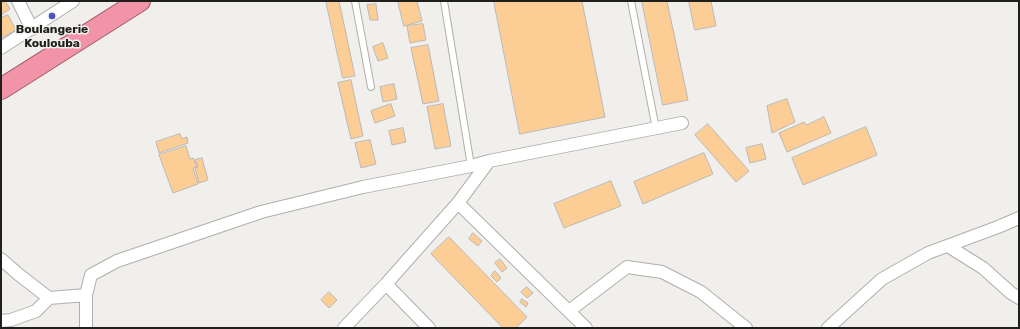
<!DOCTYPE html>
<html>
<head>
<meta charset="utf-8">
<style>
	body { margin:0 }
	#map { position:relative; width:1020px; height:329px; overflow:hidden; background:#f0efec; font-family:Rubik,sans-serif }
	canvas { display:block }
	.frame { position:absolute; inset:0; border:2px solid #1f1f1d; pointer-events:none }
</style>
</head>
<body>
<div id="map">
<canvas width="1020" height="329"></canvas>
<div class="frame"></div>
</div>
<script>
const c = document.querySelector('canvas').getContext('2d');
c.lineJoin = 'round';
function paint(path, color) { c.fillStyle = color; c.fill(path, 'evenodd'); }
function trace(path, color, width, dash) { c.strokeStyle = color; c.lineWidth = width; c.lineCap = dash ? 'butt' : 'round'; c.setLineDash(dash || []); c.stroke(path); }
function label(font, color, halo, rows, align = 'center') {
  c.font = font + ' Rubik,sans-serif'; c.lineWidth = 3; c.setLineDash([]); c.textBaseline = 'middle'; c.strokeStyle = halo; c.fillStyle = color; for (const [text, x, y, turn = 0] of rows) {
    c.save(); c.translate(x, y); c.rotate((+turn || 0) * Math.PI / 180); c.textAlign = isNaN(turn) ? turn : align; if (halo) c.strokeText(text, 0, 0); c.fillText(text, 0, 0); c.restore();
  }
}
const building = new Path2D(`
	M 1,1 L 5,1 L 10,9 L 1,15 Z
	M 326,1 L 339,1 L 355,76 L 343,78 Z
	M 398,1 L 417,1 L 422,21 L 404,26 Z
	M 494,1 L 582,1 L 605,117 L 520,134 Z
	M 642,1 L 667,1 L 688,100 L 663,105 Z
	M 689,1 L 711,1 L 716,26 L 695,30 Z
	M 376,4 L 378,20 L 370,20 L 367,5 Z
	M 8,15 L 16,30 L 1,38 L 1,18 Z
	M 423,24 L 426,40 L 410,43 L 407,26 Z
	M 383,43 L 388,58 L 378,61 L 373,47 Z
	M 428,45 L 439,101 L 423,104 L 411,48 Z
	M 351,80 L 363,136 L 351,139 L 338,83 Z
	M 394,84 L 397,99 L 383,102 L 380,87 Z
	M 787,99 L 795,122 L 772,133 L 767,106 Z
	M 391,104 L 395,116 L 375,123 L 371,111 Z
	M 443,104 L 451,146 L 435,149 L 427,107 Z
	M 824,117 L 831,133 L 787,152 L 779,133 L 804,122 L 806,125 Z
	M 708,124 L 749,171 L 736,182 L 695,135 Z
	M 866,127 L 877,155 L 803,185 L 792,158 Z
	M 403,128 L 406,142 L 392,145 L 389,131 Z
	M 180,134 L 182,139 L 187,137 L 188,143 L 159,153 L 156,142 Z
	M 370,140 L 376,164 L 361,168 L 355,143 Z
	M 762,144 L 766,159 L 750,163 L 746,148 Z
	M 186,146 L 190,159 L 193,158 L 197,167 L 193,168 L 198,184 L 173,193 L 159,155 Z
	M 704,153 L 713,174 L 643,204 L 634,182 Z
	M 202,158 L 208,180 L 199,183 L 195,168 L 198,167 L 195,160 Z
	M 611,181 L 621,206 L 564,228 L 554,204 Z
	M 473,233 L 482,241 L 478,246 L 469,239 Z
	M 449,237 L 527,317 L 516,328 L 503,328 L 431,254 Z
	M 500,259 L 507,268 L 502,272 L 495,263 Z
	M 495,271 L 501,278 L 497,282 L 491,276 Z
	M 527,287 L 533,293 L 527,298 L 521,292 Z
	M 329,292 L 337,300 L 329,308 L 321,300 Z
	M 522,299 L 528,303 L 526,307 L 520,302 Z`);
const service = new Path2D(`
	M 355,1 L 371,87
	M 444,1 L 471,166
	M 631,1 L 656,129`);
const minor = new Path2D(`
	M 18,1 L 32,29
	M 1,48 L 73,1
	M 458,203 L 586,328
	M 948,246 L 983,268 L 1011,293 L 1019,298
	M 1,259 L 18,274 L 49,298
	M 386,284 L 429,328
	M 569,311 L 627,267 L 662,272 L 701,292 L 746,328
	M 1,321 L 11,320 L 36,311 L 49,298 L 86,295
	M 86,328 L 86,295 L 91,275 L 117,261 L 261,212 L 363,187 L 471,166 L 489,161 L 682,123
	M 344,328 L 386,284 L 458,203 L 489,161
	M 828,328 L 882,279 L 928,253 L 998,227 L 1019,218`);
const trunk = new Path2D(`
	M 1,89 L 140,1`);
const markers = [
	[52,16,4,"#4654c8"]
];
const poiNames = [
	["Boulangerie",52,30],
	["Koulouba",52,44]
];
paint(building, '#fdcd96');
trace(building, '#bab8b5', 1);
trace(service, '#b0afac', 8);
trace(minor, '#b0afac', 14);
trace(trunk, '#a65a69', 22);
trace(service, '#fff', 6);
trace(minor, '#fff', 12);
trace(trunk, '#f294a8', 20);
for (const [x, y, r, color] of markers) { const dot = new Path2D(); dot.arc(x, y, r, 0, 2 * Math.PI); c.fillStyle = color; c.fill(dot); trace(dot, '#f0efec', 1.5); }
label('bold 12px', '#1f1f1d', '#f0efec', poiNames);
</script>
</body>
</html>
